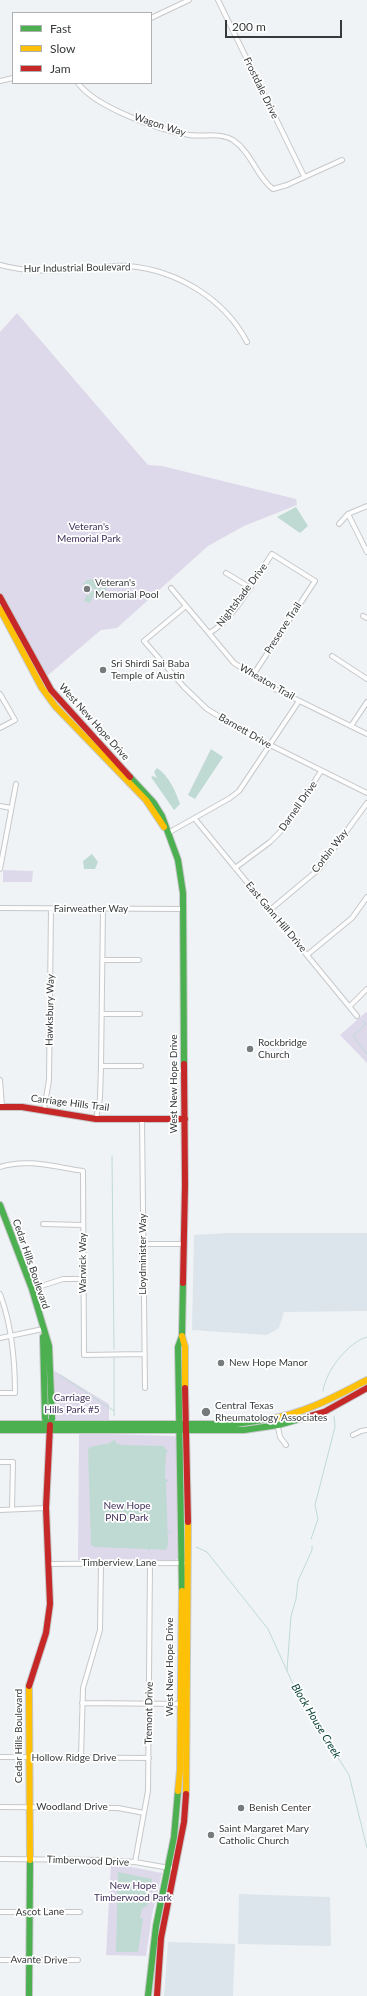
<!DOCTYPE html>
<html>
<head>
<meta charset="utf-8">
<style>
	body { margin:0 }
	#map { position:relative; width:367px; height:1996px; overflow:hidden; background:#f0f3f5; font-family:Lato,sans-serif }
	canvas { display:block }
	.legend { position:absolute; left:12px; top:12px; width:140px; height:72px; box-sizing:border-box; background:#fff; border:1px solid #afb0b1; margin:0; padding:5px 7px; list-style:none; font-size:12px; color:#373a3b }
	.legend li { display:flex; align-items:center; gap:8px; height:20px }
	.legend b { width:20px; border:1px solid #afb0b1 }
	.scale { position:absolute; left:225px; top:20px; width:117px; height:18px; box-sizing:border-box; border:2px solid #373a3b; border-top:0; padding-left:5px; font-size:12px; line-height:14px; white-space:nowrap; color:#373a3b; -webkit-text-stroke:3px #fff; paint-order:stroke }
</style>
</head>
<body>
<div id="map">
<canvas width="367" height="1996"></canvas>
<ul class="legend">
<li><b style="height:5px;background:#4caf50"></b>Fast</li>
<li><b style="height:5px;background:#ffc107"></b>Slow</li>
<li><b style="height:5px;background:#c62828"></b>Jam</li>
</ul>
<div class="scale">200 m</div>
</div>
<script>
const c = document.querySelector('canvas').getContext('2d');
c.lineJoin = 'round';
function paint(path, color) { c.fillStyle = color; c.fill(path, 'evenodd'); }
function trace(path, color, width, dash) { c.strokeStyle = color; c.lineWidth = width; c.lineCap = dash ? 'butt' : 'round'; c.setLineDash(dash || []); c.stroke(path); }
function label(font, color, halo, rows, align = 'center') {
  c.font = font + ' Lato,sans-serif'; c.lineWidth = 3.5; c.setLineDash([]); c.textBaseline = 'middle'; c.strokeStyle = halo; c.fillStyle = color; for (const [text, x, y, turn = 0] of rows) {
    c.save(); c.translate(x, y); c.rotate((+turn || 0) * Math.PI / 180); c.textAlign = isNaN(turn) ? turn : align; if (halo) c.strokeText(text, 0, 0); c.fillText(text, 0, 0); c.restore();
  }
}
const built = new Path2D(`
	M 228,1233 L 367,1233 L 367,1311 L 284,1312 L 279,1328 L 267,1335 L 192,1330 L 194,1235 Z
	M 239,1894 L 330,1897 L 331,1946 L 238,1944 Z
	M 168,1942 L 235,1944 L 233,1996 L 164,1996 Z`);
const green = new Path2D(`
	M 17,313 L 148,465 L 162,466 L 296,499 L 297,505 L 244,526 L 208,546 L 117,628 L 101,630 L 46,677 L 14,615 L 0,592 L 0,332 Z
	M 3,870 L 33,871 L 32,882 L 3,882 Z
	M 366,1012 L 367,1013 L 367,1063 L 340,1035 Z
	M 53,1370 L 109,1404 L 109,1422 L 58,1422 L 55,1420 Z
	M 79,1433 L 174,1436 L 176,1438 L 178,1558 L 176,1560 L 78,1560 Z
	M 111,1863 L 162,1873 L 152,1915 L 146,1956 L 106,1955 Z`);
const water = new Path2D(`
	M 296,507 L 308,526 L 300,533 L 277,517 Z
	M 94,579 L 98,581 L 97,587 L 102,589 L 103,585 L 107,587 L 102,599 L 94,594 L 90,603 L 84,601 L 86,595 L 89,596 L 91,590 L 100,594 L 100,592 L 83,584 L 87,580 Z
	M 211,749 L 223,757 L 195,799 L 188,795 Z
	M 157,768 C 169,776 175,790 180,804 L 174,810 L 151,777 L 153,776 L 157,778 L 154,772 Z
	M 92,854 L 98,862 L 95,869 L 84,869 L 83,861 Z
	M 115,1440 L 116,1443 L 121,1445 L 164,1446 L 166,1450 L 168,1449 L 166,1454 L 165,1479 L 169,1480 L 166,1482 L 168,1545 L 166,1550 L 151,1549 L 148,1551 L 148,1549 L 95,1547 L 91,1545 L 88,1450 L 90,1447 L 110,1443 L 112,1441 Z
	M 118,1872 L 152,1879 L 148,1905 L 142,1909 L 140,1918 L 143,1919 L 138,1952 L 116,1952 Z`);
const stream = new Path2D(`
	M 363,1021 L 366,1024 L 353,1036 L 367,1054
	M 112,1156 L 114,1349
	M 60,1375 L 114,1411
	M 323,1391 C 325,1372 348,1342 367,1337
	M 114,1416 L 114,1358
	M 166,1530 L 171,1533
	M 311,1539 L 318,1519 L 315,1505 L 335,1427 L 334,1416
	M 196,1547 L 207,1552 L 268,1629 L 298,1695 L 349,1775 L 367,1848
	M 287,1670 L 291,1616 L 296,1599 L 298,1581 L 312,1550 L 312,1546`);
const street = new Path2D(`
	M 218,0 L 304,176
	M 151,18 L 189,0
	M 0,81 L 13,78
	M 78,83 C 95,107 159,130 189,135 C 202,137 220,132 233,140 C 252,153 256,176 273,189 L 287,185 L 342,160
	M 0,265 C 32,274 65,270 97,268 C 107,267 118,265 128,266 C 176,270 224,298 247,342
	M 348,514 L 367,552
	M 339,524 L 348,514 L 367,506
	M 226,573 L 249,587
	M 171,588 L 234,663 L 275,689 L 367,734
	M 186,606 L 144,641 L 184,687 L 207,709 L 246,733 L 367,793
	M 363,616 L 367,618
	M 209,633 C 233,621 256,577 272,554 L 315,581 L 253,675
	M 332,656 L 367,679
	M 0,694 L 15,720 L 0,728
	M 351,726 L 367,702
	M 0,806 L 11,808
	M 195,819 L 357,1016
	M 168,833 L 230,798 L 239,791 L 299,701
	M 235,868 L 270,842 L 287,825 L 321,771
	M 0,869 L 16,784
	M 0,908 L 183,909
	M 270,910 L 319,869 L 367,803
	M 307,955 L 352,918 L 367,897
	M 103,960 L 139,960
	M 350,1006 L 367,989
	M 102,1014 L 140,1014
	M 101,1066 L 141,1066
	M 0,1080 L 2,1107
	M 44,1110 L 49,1080 L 51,909
	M 96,1119 L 100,1098 L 101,1066 L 103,909
	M 142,1119 L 145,1388
	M 0,1167 C 27,1158 55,1167 83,1171 L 84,1355 L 144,1354
	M 43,1224 L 83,1225
	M 143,1244 L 185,1244
	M 32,1289 L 63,1279 L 83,1279
	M 0,1294 C 12,1326 15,1358 15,1393 L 0,1393
	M 0,1338 L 43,1329
	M 276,1418 L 280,1437 L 286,1445
	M 353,1435 L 361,1431 L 367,1430
	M 0,1462 L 13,1462 L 12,1509
	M 0,1510 L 46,1508
	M 50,1564 L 183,1563
	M 82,1703 L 182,1704
	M 0,1757 L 149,1758
	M 81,1757 L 83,1688 L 100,1630 L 101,1564
	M 0,1807 L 118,1808 L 144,1813
	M 0,1859 L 104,1860 L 135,1862 L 175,1869
	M 135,1862 L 148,1791 L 150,1563
	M 0,1912 L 80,1912
	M 0,1960 L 78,1960`);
const fast = new Path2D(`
	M 130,777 L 154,803 L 162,816 L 178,860 L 183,893 L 184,1064
	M 0,1205 L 32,1289 L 49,1346 L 52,1419 L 50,1425
	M 43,1337 L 45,1418 L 47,1427
	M 0,1424 L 236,1424 L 269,1419
	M 0,1430 L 244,1430 L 278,1425 L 307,1417
	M 182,1591 L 178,1347 L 182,1336 L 183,1283
	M 29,1996 L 30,1860
	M 148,1996 L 156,1926 L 174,1837 L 178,1791`);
const slow = new Path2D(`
	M 0,609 L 42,688 L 55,706 L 146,800 L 164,827
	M 182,1336 L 185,1347 L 185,1388
	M 269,1419 C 304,1414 336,1396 367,1380
	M 29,1686 L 30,1860
	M 178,1791 L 180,1770 L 182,1591
	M 186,1794 L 188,1522`);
const jam = new Path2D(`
	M 0,597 L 51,690 L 130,777
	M 0,1107 L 22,1107 L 96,1119 L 185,1119
	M 183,1283 L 185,1185 L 184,1064
	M 185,1388 L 188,1522
	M 307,1417 L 324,1412 L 367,1388
	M 29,1686 L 46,1633 L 50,1604 L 46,1508 L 50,1425
	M 157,1996 L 161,1938 L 184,1822 L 186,1794`);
const markers = [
	[87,589,4,"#787b7c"],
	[103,670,4,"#787b7c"],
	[250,1049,4,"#787b7c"],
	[221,1363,4,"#787b7c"],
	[206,1412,5,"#787b7c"],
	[241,1808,4,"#787b7c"],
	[211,1835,4,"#787b7c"]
];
const streetNames = [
	["Frostdale Drive",261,88,64],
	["Wagon Way",160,125,18],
	["Hur Industrial Boulevard",77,268,-1],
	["Nightshade Drive",242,595,-53],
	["Preserve Trail",283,628,-57],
	["Wheaton Trail",267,682,30],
	["West New Hope Drive",94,722,48],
	["Barnett Drive",245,731,30],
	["Darnell Drive",298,806,-55],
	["Corbin Way",330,851,-52],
	["Fairweather Way",91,909],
	["East Gann Hill Drive",276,917,50],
	["Hawksbury Way",50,1010,-89],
	["West New Hope Drive",174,1084,-90],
	["Carriage Hills Trail",70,1103,7],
	["Lloydminister Way",143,1254,-90],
	["Warwick Way",83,1263,-90],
	["Cedar Hills Boulevard",31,1264,71],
	["Timberview Lane",119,1563],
	["West New Hope Drive",170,1667,-90],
	["Tremont Drive",149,1713,-89],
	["Cedar Hills Boulevard",19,1736,-90],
	["Hollow Ridge Drive",74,1758],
	["Woodland Drive",72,1807],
	["Timberwood Drive",88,1861,2],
	["Ascot Lane",40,1912,-1],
	["Avante Drive",39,1960,1]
];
const parkNames = [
	["Veteran's",89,527],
	["Memorial Park",89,539],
	["Carriage",72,1398],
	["Hills Park #5",72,1410],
	["New Hope",127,1506],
	["PND Park",127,1518],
	["New Hope",133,1886],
	["Timberwood Park",133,1898]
];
const poiNames = [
	["Veteran's",95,583],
	["Memorial Pool",95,595],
	["Sri Shirdi Sai Baba",111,664],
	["Temple of Austin",111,676],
	["Rockbridge",258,1043],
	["Church",258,1055],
	["New Hope Manor",229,1363],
	["Central Texas",215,1406],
	["Rheumatology Associates",215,1418],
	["Benish Center",249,1808],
	["Saint Margaret Mary",219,1829],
	["Catholic Church",219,1841]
];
const waterNames = [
	["Block House Creek",316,1721,59]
];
paint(built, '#dce5eb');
paint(green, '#ddd9ea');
paint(water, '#bedad2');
trace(stream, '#bedad2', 1);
trace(street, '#c6c8ca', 6);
trace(fast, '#c6c8ca', 8);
trace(slow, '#c6c8ca', 8);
trace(jam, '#c6c8ca', 8);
trace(street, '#fdfdfe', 4);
trace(fast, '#4caf50', 6);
trace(slow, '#ffc107', 6);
trace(jam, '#c62828', 6);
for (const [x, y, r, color] of markers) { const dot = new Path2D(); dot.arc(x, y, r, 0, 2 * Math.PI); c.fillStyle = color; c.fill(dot); trace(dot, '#fff', 1.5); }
label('10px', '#373a3b', '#fff', streetNames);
label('10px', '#3f2e5a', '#fff', parkNames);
label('10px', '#373a3b', '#fff', poiNames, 'left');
label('italic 11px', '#023d31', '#fff', waterNames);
</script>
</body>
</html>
